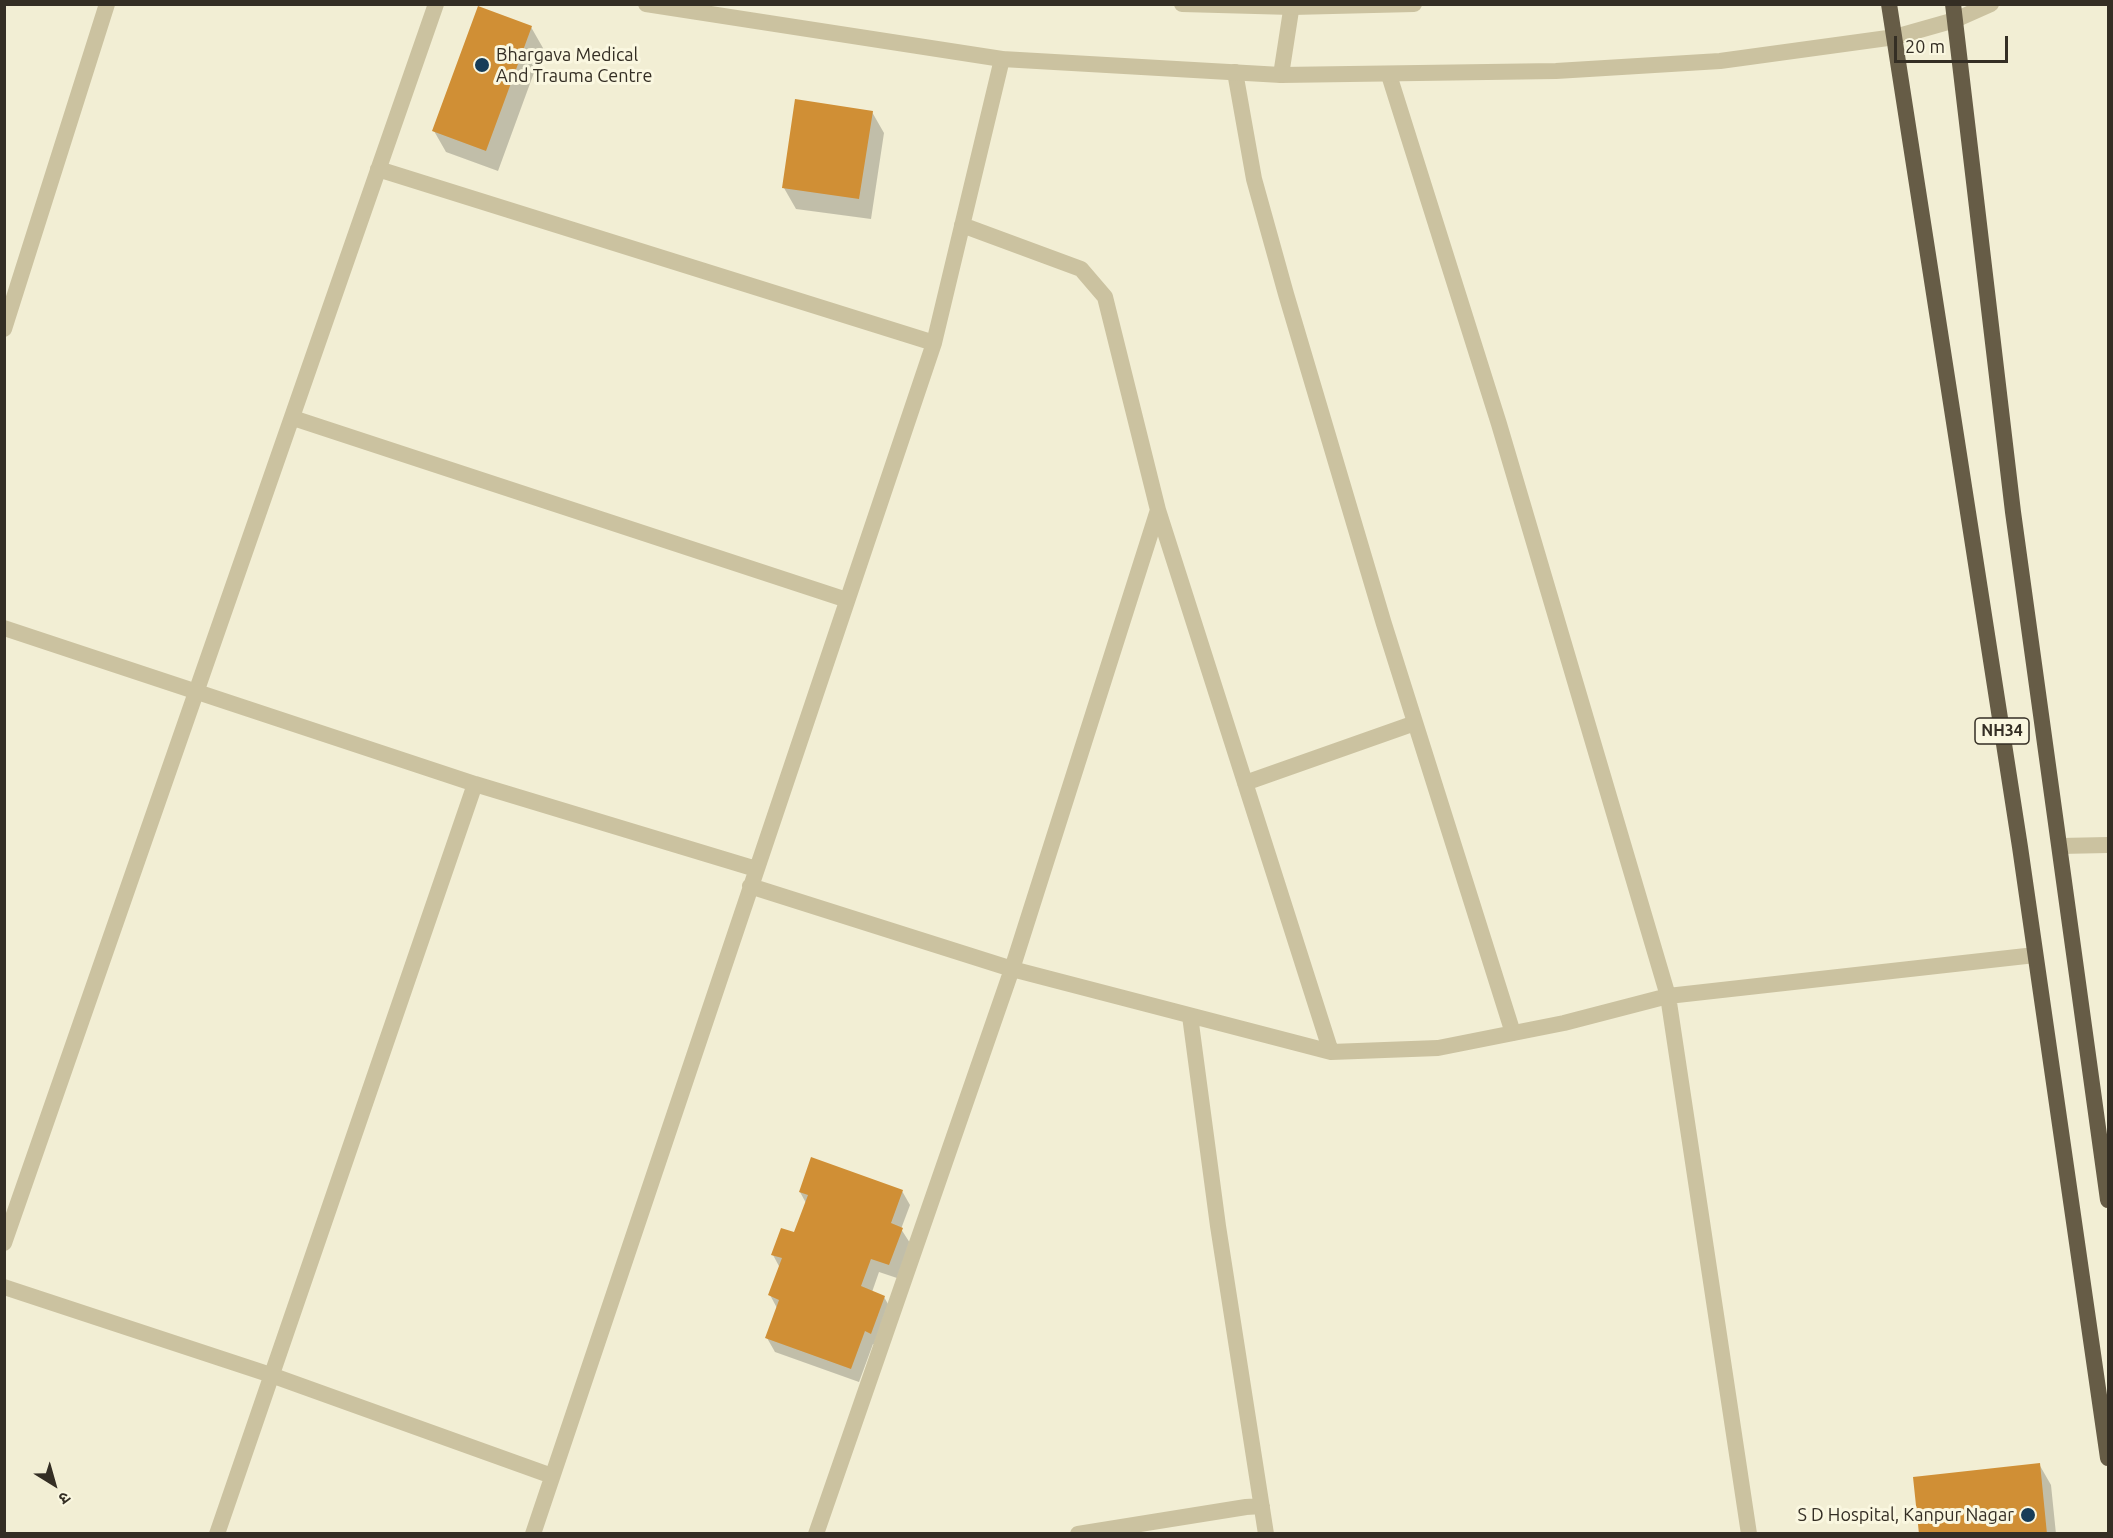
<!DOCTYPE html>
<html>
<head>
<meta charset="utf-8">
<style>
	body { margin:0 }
	#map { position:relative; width:2113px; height:1538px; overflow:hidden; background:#f2eed4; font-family:Ubuntu,"Noto Sans Devanagari",sans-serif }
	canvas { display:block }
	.frame { position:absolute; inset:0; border:6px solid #342e24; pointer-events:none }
	.north { position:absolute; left:24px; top:1454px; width:60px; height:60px; -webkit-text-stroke:4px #faf7e0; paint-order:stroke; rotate:143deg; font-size:16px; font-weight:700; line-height:24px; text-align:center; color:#342e24 }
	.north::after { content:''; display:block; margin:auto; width:21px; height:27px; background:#342e24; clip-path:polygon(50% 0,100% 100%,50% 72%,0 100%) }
	.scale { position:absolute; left:1894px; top:36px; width:114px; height:27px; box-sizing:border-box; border:3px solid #342e24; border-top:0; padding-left:8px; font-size:18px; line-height:21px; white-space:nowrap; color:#342e24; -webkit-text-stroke:4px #faf7e0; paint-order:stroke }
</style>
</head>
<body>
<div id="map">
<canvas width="2113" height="1538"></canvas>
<div class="frame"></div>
<div class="north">उ</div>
<div class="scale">20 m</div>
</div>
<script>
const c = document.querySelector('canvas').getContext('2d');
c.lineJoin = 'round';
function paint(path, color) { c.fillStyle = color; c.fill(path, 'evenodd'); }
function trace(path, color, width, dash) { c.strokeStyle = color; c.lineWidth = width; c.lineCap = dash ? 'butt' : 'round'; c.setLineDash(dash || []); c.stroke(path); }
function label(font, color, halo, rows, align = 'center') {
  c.font = font + ' Ubuntu,sans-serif'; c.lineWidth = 6; c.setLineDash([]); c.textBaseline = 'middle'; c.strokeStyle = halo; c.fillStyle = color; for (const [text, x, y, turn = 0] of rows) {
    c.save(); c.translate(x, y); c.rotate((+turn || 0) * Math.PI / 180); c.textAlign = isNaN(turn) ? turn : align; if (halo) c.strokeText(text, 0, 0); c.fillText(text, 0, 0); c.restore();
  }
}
const shadow = new Path2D(`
	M 531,27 L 543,48 L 498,171 L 446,152 L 434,131 Z
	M 872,112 L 884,133 L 871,219 L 796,209 L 784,188 Z
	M 902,1191 L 910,1205 L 901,1229 L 910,1243 L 897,1278 L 879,1272 L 872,1292 L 884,1297 L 892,1311 L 879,1347 L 873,1344 L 859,1382 L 775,1352 L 767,1338 L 777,1308 L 770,1295 L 780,1268 L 773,1255 L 795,1234 L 806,1203 L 800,1192 Z
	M 2039,1464 L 2051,1485 L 2056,1534 L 1920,1534 Z`);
const building = new Path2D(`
	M 478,6 L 532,26 L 486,151 L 432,131 Z
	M 795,99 L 873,111 L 859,199 L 782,188 Z
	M 811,1157 L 903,1190 L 891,1223 L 903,1228 L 889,1265 L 871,1259 L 861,1286 L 885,1296 L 871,1334 L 865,1331 L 851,1369 L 765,1338 L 779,1300 L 768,1295 L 782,1258 L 771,1255 L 781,1228 L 794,1232 L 808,1195 L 799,1192 Z
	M 2040,1463 L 2047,1534 L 1919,1534 L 1913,1477 Z`);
const minor = new Path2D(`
	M 1235,72 L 1254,179 L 1286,294 L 1384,624 L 1513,1033
	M 1281,75 L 1292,4
	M 1389,75 L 1499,424 L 1668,996 L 1749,1534
	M 378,169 L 934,343
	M 4,329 L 107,4
	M 293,418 L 847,600
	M 1158,510 L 1331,1052
	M 4,628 L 475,784 L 217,1534
	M 1245,783 L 1415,723
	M 475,784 L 756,869
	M 2060,846 L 2108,845
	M 750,886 L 1012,969 L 1331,1052 L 1438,1048 L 1564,1023 L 1668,996 L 2035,955
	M 1190,1016 L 1218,1226 L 1266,1534
	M 4,1243 L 436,4
	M 4,1287 L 271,1375 L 552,1476
	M 533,1534 L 934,343 L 1002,59
	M 816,1534 L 1012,969 L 1158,510 L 1105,297 L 1081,269 L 962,225
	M 1078,1534 L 1246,1507 L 1262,1506`);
const tertiary = new Path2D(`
	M 646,4 L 1002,59 L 1281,75 L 1556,71 L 1720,61 L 1895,37 L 1955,20 L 1991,4
	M 1182,4 L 1292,7 L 1414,4`);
const trunk = new Path2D(`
	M 1889,4 L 2020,847 L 2108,1458
	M 1953,4 L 2013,512 L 2108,1200`);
const markers = [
	[482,65,8,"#173d58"],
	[2028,1515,8,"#173d58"]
];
const shields = [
	[2002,731,54]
];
const shieldNames = [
	["NH34",2002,731]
];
const poiNames = [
	["Bhargava Medical",496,55],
	["And Trauma Centre",496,76],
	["S D Hospital, Kanpur Nagar",2014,1515,"right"]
];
paint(shadow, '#0003');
paint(building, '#d08f35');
trace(minor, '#cbc2a0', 16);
trace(tertiary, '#cbc2a0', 16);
trace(trunk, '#665c46', 16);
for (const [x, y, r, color] of markers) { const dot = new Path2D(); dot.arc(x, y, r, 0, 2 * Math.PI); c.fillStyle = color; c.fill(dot); trace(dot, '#faf7e0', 2); }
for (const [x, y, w] of shields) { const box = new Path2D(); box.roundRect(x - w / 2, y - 13, w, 26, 4.5); c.fillStyle = '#faf7e0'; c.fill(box); trace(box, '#342e24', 1.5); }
label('bold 16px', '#342e24', null, shieldNames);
label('18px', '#342e24', '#faf7e0', poiNames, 'left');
</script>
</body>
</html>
